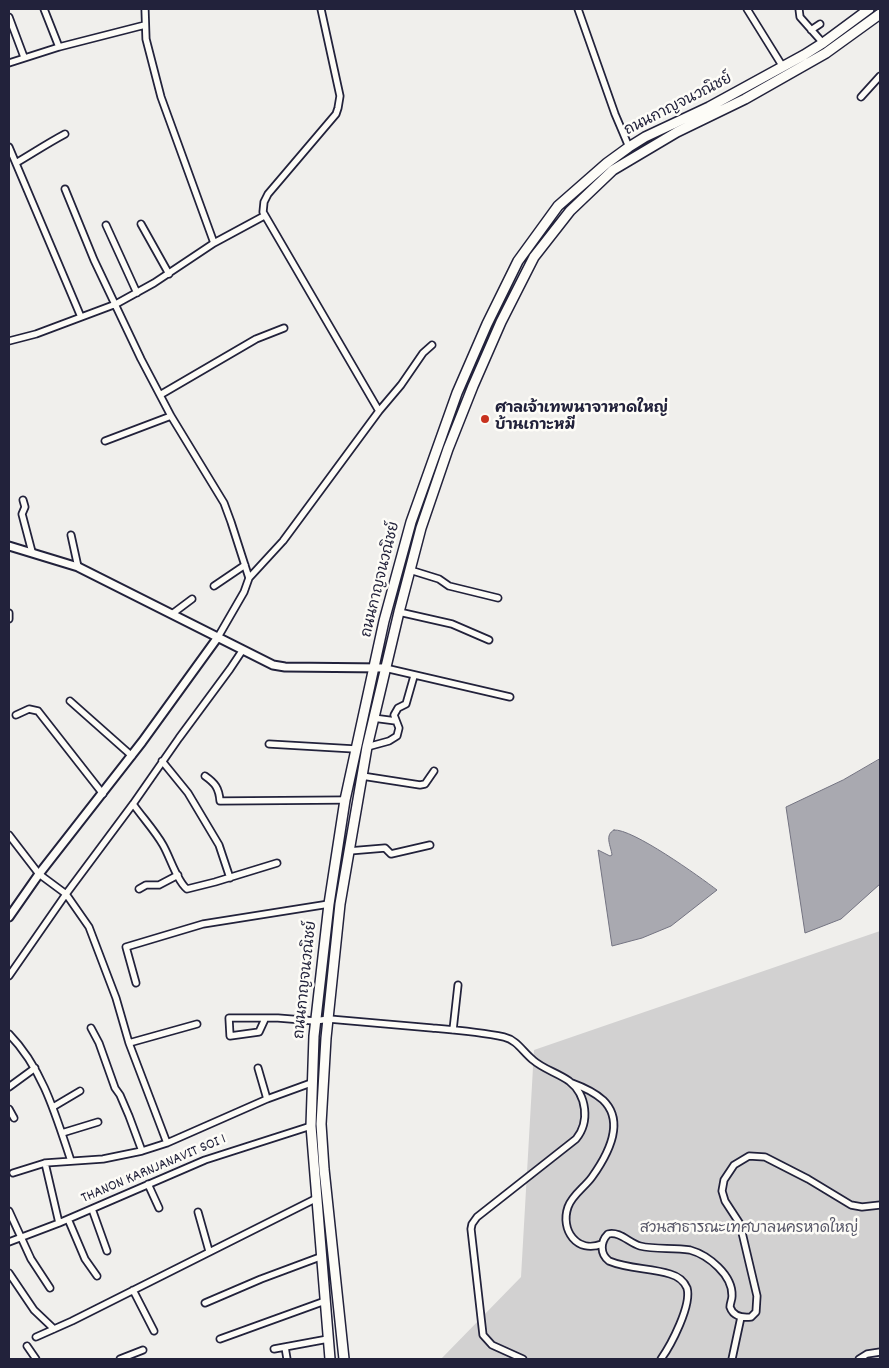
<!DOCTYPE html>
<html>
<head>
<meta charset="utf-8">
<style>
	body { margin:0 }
	#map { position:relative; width:889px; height:1368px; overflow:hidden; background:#f0efec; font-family:Dekko,sans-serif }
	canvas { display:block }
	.frame { position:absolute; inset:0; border:10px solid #22223b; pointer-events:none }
</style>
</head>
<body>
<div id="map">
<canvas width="889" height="1368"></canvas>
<div class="frame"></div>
</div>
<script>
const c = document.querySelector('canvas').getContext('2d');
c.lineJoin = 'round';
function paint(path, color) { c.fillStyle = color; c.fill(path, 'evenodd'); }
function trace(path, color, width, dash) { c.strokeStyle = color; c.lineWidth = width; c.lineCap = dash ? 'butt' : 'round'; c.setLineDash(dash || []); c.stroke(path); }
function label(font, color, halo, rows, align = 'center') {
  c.font = font + ' Dekko,"Playpen Sans Thai",sans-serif'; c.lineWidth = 5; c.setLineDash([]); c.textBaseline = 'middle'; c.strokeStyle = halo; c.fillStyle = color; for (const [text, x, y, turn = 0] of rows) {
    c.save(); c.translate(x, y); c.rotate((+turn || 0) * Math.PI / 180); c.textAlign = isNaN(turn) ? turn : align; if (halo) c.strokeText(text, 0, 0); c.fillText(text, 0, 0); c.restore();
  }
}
const green = new Path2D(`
	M 880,931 L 880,1359 L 441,1359 L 521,1277 L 534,1050 Z`);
const water = new Path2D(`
	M 880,759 L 880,884 L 841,919 L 805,933 L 786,807 L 843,780 Z
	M 614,830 C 632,828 700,877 717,890 L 671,926 L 642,938 L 612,946 L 598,850 L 610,856 L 612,855 C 611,846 604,835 614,830 Z`);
const minor = new Path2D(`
	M 44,9 L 59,47
	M 145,9 L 146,39 L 161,97 L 214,243
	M 321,9 L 340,96 L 338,108 L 336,114 L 268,194 L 264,202 L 263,212 L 379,411
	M 578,9 L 615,114 L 629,147
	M 747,9 L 783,67
	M 799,9 L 800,17 L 823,43
	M 9,17 L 24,57
	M 811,30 L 820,24
	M 9,63 L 59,47 L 145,25
	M 861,97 L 880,76
	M 9,147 L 81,317
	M 16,163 C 33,153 48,143 65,134
	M 65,189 L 94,260 L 141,359 L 171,416 L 224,503 L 231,522 L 249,578 L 244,592 L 218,637
	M 141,224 L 169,274
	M 106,225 L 137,293
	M 9,341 L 36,334 L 116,304 L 154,283 L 214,243 L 264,216
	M 160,395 L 256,339 L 284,328
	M 105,441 L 171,416
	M 23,500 L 25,507 L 22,514 L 32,552
	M 71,535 L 78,567
	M 410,570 L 439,579 L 449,586 L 498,598
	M 249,578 L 283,541 L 379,411 L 401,385 L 423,353 L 432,345
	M 214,586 L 245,565
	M 399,612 L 452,624 L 489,640
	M 9,613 L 9,619
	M 172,614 L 192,599
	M 385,668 L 510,697
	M 70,701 L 132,756
	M 16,715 L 29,709 L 38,711 L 103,794
	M 373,718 L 396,721
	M 269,744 L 355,749
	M 367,747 L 389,741 L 397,736 L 399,728 L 394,715 L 398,708 L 406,704 L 414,676
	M 162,761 L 188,793 L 219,845 L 230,878
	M 205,776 C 215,783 219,788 220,801 L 345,800
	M 362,776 L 420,785 L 425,784 L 434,771
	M 133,804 C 143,818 155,831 163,845 C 170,857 177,881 187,889 L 215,882 L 277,863
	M 9,835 L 39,874 L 66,894 L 89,927 L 116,998 L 129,1043 L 167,1143
	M 349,851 L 385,848 L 391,854 L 430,845
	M 139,889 L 146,885 L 159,885 L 178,875
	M 9,976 L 66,894 L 133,804 L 179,738 L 230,669 L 242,651
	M 136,983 L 126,947 L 203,924 L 329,904
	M 265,1019 L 259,1032 L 230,1036 L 229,1018 L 278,1018 L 315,1021 L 329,1019 C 363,1022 397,1025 432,1028 C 455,1030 480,1032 504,1037 C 517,1040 523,1052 533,1060 C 543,1069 558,1073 569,1081 C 587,1095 590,1122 576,1139 L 477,1217 L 472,1224 L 471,1229 L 483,1335 L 492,1345 L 523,1359
	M 91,1028 L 99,1043 L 115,1088 L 120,1095 L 129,1116 L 142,1151
	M 453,1030 L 458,985
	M 9,1034 C 43,1069 56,1116 71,1161
	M 129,1043 L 197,1024
	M 258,1068 L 267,1099
	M 572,1083 C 583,1087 594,1092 603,1100 C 626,1122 607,1156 592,1177 C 585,1187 572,1195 568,1207 C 560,1230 577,1254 602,1244
	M 9,1087 L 35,1068
	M 53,1107 L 80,1091
	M 9,1109 L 14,1118
	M 62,1133 L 98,1122
	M 13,1173 L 45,1163
	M 148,1184 L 159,1208
	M 92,1209 L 107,1251
	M 9,1211 L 31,1259 L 50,1288
	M 198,1212 L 209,1251
	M 68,1219 L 85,1259 L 97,1276
	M 59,1223 L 45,1163 L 103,1159 L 142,1151 L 167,1143 L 267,1099 L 311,1083
	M 9,1242 L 59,1223 L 205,1160 L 311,1126
	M 9,1273 L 34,1310 L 54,1329
	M 133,1290 L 154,1331
	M 205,1303 L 261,1279 L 320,1257
	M 36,1337 L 72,1321 L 315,1199
	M 220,1339 L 325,1301
	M 27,1346 L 36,1359
	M 285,1347 L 287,1359
	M 274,1349 L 328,1339
	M 120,1359 L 143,1350
	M 661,1359 C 671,1345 692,1305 687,1288 C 684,1281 677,1276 670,1274 C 650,1268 628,1269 609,1261 C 600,1254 600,1242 608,1234 C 620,1231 629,1243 640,1246 C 656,1250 673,1247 690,1250 C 708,1255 733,1275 732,1296 C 732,1300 730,1303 730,1307 C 733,1316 742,1318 751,1317 L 756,1312 L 757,1296 L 740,1224 L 725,1201 L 722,1191 L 724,1180 L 734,1165 L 749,1156 L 765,1157 L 808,1179 L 851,1205 L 862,1207 L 880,1205
	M 732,1359 L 741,1317
	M 859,1359 L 867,1354 L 880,1352`);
const tertiary = new Path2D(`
	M 9,546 L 78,567 L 273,665 L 285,667 L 385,668
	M 9,917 L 39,874 L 142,742 L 218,637`);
const primary = new Path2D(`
	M 330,1359 L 311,1126 L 314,1036 L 329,904 L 345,800 L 384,621 L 411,522 L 457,393 L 487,324 L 518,261 L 558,206 L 607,163 L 629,147 L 645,137 L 709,107 L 804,55 L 823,43 L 869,9
	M 344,1359 L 324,1169 L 321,1124 L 326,1038 L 340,904 L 367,747 L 399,612 L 421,528 L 448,449 L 473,386 L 501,322 L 534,257 L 570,211 L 613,170 L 677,132 L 745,99 L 826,53 L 880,14`);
const markers = [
	[485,419,5,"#c8321e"]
];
const streetNames = [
	["ถนนกาญจนวณิชย์",679,106,-27],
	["ถนนกาญจนวณิชย์",382,580,-76],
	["ถนนกาญจนวณิชย์",307,980,-84],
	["THANON KARNJANAVIT SOI 1",154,1170,-23]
];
const poiNames = [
	["ศาลเจ้าเทพนาจาหาดใหญ่",495,410],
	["บ้านเกาะหมี",495,427]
];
const parkNames = [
	["สวนสาธารณะเทศบาลนครหาดใหญ่",749,1230]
];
paint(green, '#d2d1d1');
paint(water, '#a9a9b0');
trace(water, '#737381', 1);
trace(minor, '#22223b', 9);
trace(tertiary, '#22223b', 11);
trace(primary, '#22223b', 12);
trace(minor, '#fdfcf7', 5.5);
trace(tertiary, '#fdfcf7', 7);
trace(primary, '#fdfcf7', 9);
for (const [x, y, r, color] of markers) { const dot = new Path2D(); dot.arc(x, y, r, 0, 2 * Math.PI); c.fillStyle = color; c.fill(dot); trace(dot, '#fdfcf7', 2); }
label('15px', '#22223b', '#fdfcf7', streetNames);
label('bold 15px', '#22223b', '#fdfcf7', poiNames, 'left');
label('15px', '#575768', '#fdfcf7', parkNames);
</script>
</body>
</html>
